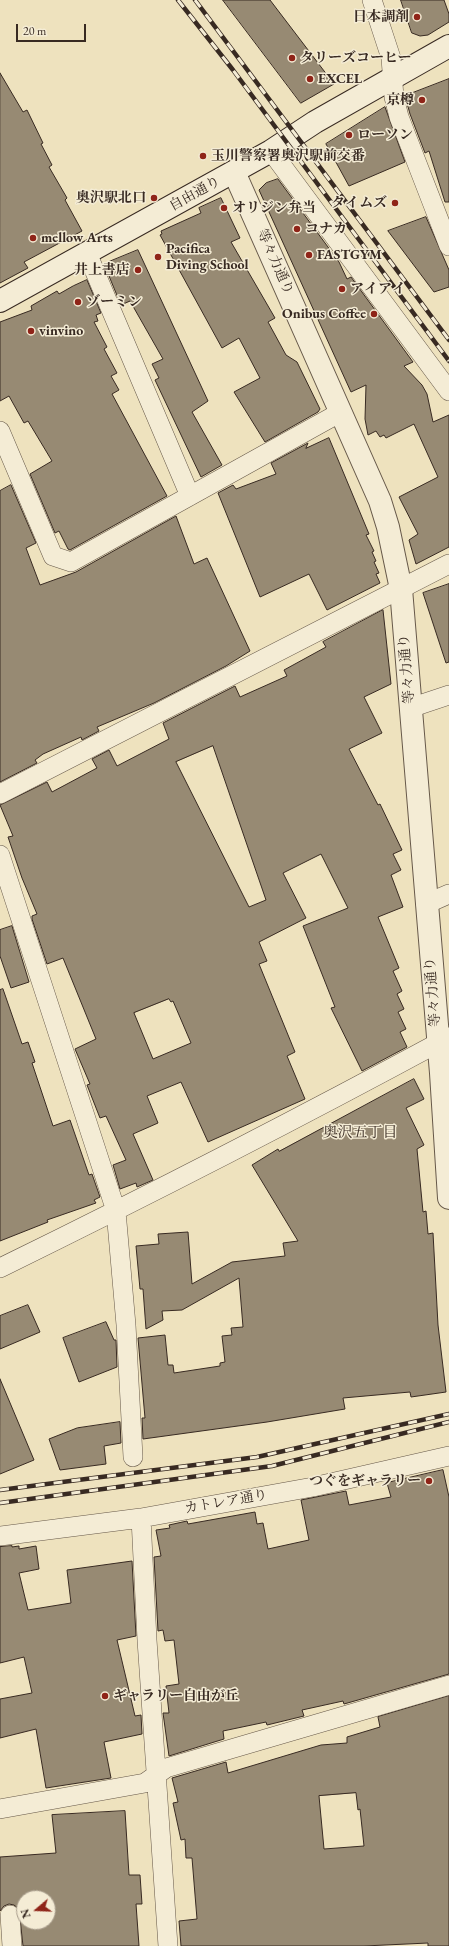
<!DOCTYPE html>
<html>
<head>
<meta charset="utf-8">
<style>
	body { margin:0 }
	#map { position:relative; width:449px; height:1946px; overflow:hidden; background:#eee2be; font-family:"EB Garamond",serif }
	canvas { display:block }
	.north { position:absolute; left:16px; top:1890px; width:40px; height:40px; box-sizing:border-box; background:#f4ecd5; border:1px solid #a99e8d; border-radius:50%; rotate:251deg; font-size:11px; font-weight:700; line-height:16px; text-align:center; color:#382a22 }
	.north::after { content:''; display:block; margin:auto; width:14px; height:18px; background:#8f2418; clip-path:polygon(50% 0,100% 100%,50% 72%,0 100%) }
	.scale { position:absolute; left:16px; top:24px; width:70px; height:18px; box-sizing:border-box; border:2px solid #382a22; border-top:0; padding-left:5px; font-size:12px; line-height:14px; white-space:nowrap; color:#382a22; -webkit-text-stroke:3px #f4ecd5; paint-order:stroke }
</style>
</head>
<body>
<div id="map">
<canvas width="449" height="1946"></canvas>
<div class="north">N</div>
<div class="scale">20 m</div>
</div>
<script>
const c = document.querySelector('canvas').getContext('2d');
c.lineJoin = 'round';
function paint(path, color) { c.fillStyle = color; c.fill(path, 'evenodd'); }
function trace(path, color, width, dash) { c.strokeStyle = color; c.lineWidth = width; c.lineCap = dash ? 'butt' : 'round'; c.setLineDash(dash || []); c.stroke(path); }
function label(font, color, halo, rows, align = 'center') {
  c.font = font + ' "EB Garamond","Noto Serif JP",serif'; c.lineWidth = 3; c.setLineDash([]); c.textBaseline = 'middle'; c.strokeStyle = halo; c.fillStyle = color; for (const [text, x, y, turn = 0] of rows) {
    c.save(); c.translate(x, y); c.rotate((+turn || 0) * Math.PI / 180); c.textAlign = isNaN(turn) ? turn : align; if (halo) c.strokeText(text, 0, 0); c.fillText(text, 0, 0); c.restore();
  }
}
const building = new Path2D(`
	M 223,0 L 270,0 L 334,84 L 301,103 Z
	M 401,0 L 444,0 L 449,14 L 449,22 L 428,35 L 420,36 L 412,33 Z
	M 0,73 L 23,112 L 27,110 L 43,143 L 41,144 L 52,165 L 49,167 L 67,198 L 65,200 L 82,231 L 24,262 L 28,268 L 0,283 Z
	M 449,79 L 449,202 L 445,202 L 429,151 L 425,153 L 410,114 L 405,96 Z
	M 385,107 L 405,162 L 349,186 L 326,144 Z
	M 278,179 L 339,262 L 347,279 L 351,277 L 413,362 L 404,366 L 422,385 L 427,394 L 433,422 L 449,415 L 449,547 L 416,564 L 409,540 L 418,534 L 399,497 L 438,477 L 414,424 L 386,438 L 384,435 L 380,437 L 376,431 L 368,435 L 365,419 L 366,385 L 351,392 L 259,190 L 266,183 Z
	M 221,198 L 240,238 L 231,242 L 275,318 L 268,322 L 286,355 L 297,362 L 320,409 L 318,412 L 265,442 L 234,392 L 260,378 L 239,338 L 222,348 L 160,235 L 162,234 L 161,231 L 201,213 L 199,208 Z
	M 426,217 L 449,270 L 449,287 L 434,292 L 388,231 Z
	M 138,250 L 208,401 L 192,412 L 222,465 L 201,477 L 155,380 L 159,378 L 152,364 L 163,359 L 130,301 L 121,305 L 104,264 Z
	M 87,280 L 101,313 L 96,315 L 98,321 L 94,322 L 107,347 L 104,349 L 117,373 L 111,376 L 119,390 L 112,394 L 167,496 L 70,550 L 68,549 L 59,531 L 55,533 L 30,474 L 52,461 L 28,421 L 24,423 L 9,396 L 0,401 L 0,322 L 32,310 L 31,306 L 57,291 L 59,294 L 73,286 Z
	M 329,438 L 369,534 L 366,535 L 374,551 L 372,552 L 376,561 L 374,562 L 379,573 L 376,574 L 380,583 L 327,610 L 309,574 L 260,597 L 218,493 L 233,485 L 236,489 L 276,474 L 271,463 L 308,443 L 306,448 Z
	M 11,485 L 36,543 L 26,548 L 40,585 L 76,572 L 176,516 L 194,564 L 207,558 L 250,651 L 226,666 L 154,703 L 97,727 L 99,731 L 82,740 L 81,737 L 43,754 L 35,760 L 37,763 L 0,782 L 0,491 Z
	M 449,584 L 449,662 L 446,663 L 423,593 Z
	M 383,610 L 391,684 L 364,697 L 382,733 L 349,749 L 378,805 L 380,804 L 402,850 L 393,854 L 401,870 L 391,875 L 403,907 L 378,917 L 399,968 L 393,971 L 402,991 L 397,994 L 404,1009 L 398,1012 L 406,1029 L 400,1032 L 407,1047 L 362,1071 L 331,1008 L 335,1007 L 303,926 L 348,908 L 321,854 L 283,873 L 306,918 L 259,942 L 267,961 L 259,964 L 295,1052 L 287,1056 L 305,1099 L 208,1142 L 181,1082 L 147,1096 L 158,1123 L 133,1134 L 153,1180 L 137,1187 L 136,1183 L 120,1189 L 113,1165 L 126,1160 L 106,1116 L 100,1118 L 87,1085 L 90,1084 L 75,1049 L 96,1039 L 63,958 L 47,964 L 32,919 L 32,916 L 37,914 L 22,878 L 8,837 L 13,836 L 0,805 L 47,782 L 52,792 L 97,768 L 92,759 L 109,750 L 117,766 L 169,739 L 163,723 L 235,686 L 240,697 L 287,676 L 284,670 L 326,647 L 323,642 ZM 213,746 L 266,900 L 249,907 L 176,762 ZM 169,999 L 171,1002 L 173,1001 L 191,1043 L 153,1059 L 134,1013 Z
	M 12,926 L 29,982 L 11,988 L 0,956 L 0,930 Z
	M 3,989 L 22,1044 L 28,1042 L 35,1062 L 32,1063 L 53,1126 L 70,1120 L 89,1175 L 92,1174 L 100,1197 L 94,1200 L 96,1203 L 47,1220 L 48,1222 L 0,1241 L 0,990 Z
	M 414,1079 L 424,1099 L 406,1108 L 424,1145 L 417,1149 L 423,1212 L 426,1211 L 428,1234 L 433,1233 L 438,1325 L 446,1392 L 411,1397 L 410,1392 L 343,1398 L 345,1409 L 267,1422 L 143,1439 L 142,1418 L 145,1418 L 138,1338 L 165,1335 L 168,1365 L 173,1365 L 174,1373 L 220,1366 L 220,1363 L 225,1362 L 222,1336 L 232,1335 L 231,1328 L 243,1327 L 239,1278 L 182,1310 L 162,1311 L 163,1320 L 146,1329 L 143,1289 L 140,1289 L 136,1246 L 159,1244 L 158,1234 L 188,1232 L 192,1284 L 232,1262 L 285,1256 L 283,1243 L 298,1241 L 252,1165 L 278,1149 L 279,1151 Z
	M 28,1305 L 40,1332 L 0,1349 L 0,1316 Z
	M 106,1322 L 114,1340 L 116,1340 L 117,1367 L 79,1382 L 63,1338 Z
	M 0,1379 L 34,1460 L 0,1474 Z
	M 120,1422 L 121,1443 L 104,1446 L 106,1464 L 60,1470 L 49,1439 L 77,1428 Z
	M 443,1470 L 449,1497 L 449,1674 L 344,1704 L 343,1701 L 302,1710 L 304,1716 L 267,1725 L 266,1722 L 223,1731 L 224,1739 L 169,1756 L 163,1713 L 169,1713 L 166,1686 L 179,1684 L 174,1640 L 165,1641 L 163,1630 L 158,1631 L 154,1557 L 161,1556 L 156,1530 L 170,1528 L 169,1525 L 187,1521 L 188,1524 L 255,1512 L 257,1524 L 263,1523 L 268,1549 L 309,1540 L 301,1500 L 346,1491 L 349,1505 L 391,1497 L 387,1483 Z
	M 12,1546 L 12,1547 L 19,1546 L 19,1549 L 36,1546 L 39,1569 L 19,1573 L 28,1610 L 71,1603 L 67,1570 L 132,1561 L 136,1636 L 117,1640 L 135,1716 L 141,1715 L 142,1734 L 104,1742 L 111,1778 L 46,1788 L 36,1729 L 0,1738 L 0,1699 L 32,1693 L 24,1657 L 0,1663 L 0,1547 Z
	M 449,1696 L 449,1946 L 428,1946 L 428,1943 L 364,1946 L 181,1946 L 179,1921 L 197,1919 L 192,1858 L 186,1858 L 185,1839 L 181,1840 L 173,1803 L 178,1802 L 172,1778 L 226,1762 L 228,1773 L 321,1745 L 347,1743 L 347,1737 L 380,1727 L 378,1717 ZM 356,1793 L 358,1810 L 360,1809 L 364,1846 L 324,1849 L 319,1796 Z
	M 125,1811 L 129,1875 L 140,1875 L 142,1904 L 136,1904 L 139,1946 L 23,1946 L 19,1909 L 14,1905 L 9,1904 L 4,1906 L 0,1911 L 0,1857 L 56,1853 L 52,1815 ZM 24,1898 L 48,1898 L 48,1922 L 24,1922 Z`);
const minor = new Path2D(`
	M 372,0 L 391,58 L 394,97 L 399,117 L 449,246
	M 271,151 L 449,391
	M 87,253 L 190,496
	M 0,431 L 53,556 L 71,562 L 341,412
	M 410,708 L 449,695
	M 0,794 L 449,564
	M 0,855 L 116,1211 L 126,1325 L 133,1457
	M 426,904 L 449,894
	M 0,1268 C 151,1194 301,1117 449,1037
	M 141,1518 L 147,1640 L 168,1946
	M 0,1536 L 141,1518 L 313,1487 L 449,1456
	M 0,1809 L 145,1783 L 166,1768 L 449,1685
	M 10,1915 L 12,1946`);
const tertiary = new Path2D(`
	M 234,172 L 380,501 L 388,527 L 401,589 L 441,1073 L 449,1198`);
const secondary = new Path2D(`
	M 0,301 L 271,151 L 315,122 L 449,46`);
const rail = new Path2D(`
	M 178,0 L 233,70 L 449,361
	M 195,0 L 449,340
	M 0,1490 L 257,1457 L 449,1414
	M 0,1503 L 272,1466 L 449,1422`);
const markers = [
	[417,17,4,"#8f2418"],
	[292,58,4,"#8f2418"],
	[310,79,4,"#8f2418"],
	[422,100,4,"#8f2418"],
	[349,135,4,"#8f2418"],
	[203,156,4,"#8f2418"],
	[154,198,4,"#8f2418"],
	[395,203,4,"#8f2418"],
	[224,208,4,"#8f2418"],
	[297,229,4,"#8f2418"],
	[33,238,4,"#8f2418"],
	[309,255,4,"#8f2418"],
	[158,257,4,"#8f2418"],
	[138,270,4,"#8f2418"],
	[342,289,4,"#8f2418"],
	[78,302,4,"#8f2418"],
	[374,314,4,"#8f2418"],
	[31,331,4,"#8f2418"],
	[429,1481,4,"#8f2418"],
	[105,1696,4,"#8f2418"]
];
const poiNames = [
	["日本調剤",409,17,"right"],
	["タリーズコーヒー",300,58],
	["EXCEL",318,79],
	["京樽",414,100,"right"],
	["ローソン",357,135],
	["玉川警察署奥沢駅前交番",211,156],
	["奥沢駅北口",146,198,"right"],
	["タイムズ",387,203,"right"],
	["オリジン弁当",232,208],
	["コナカ",305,229],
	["mellow Arts",41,238],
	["Pacifica",166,249],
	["Diving School",166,265],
	["FASTGYM",317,255],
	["井上書店",130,270,"right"],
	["アイアイ",350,289],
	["ゾーミン",86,302],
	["Onibus Coffee",366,314,"right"],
	["vinvino",39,331],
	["つぐをギャラリー",421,1481,"right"],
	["ギャラリー自由が丘",113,1696]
];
const streetNames = [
	["自由通り",195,194,-29],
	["等々力通り",275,262,66],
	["等々力通り",407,669,-95],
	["等々力通り",433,992,-95],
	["カトレア通り",226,1502,-10]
];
const neighbourhoodNames = [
	["奥沢五丁目",360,1133]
];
paint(building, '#978a73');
trace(building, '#382a22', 1);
trace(minor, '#665849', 20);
trace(tertiary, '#665849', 24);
trace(secondary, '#382a22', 24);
trace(minor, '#f4ecd5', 19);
trace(tertiary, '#f4ecd5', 22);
trace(secondary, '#f4ecd5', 22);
trace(rail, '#382a22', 4.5);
trace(rail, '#f4ecd5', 3, [9]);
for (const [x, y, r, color] of markers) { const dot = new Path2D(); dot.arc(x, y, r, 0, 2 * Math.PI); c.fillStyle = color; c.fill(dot); trace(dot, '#f4ecd5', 1.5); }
label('bold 14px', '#382a22', '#f4ecd5', poiNames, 'left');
label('14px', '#382a22', '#f4ecd5', streetNames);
label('15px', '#382a22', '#f4ecd5', neighbourhoodNames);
</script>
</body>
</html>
